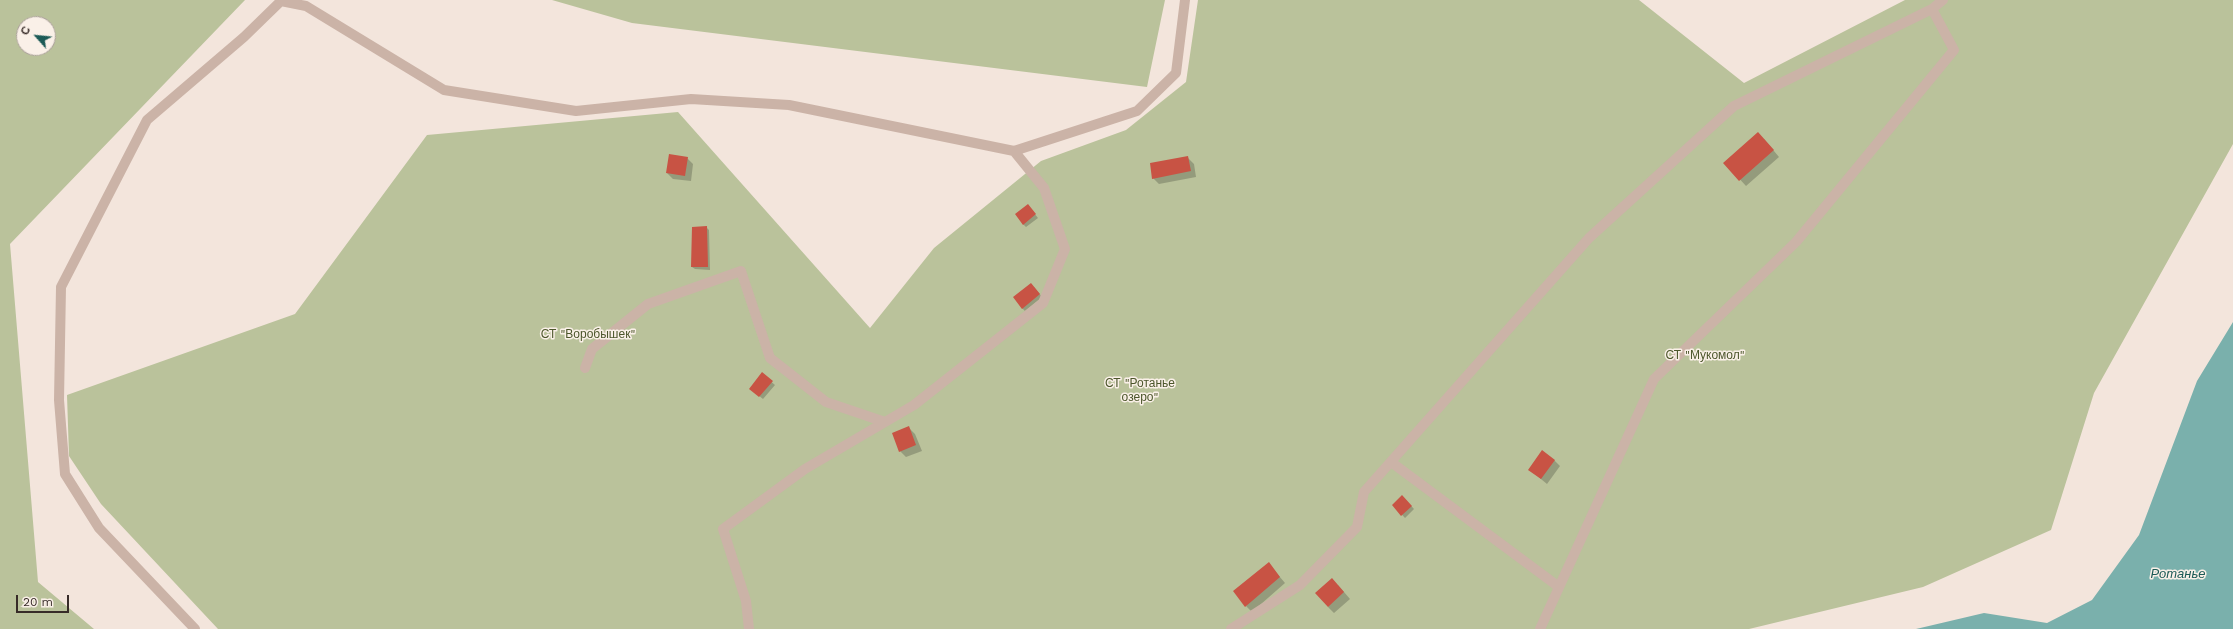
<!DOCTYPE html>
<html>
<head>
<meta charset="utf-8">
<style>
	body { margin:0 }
	#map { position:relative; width:2233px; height:629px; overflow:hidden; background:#f3e5dc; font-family:"Work Sans",sans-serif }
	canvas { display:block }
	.north { position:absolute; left:16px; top:16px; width:40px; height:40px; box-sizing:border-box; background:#faf0e8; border:1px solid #aca19b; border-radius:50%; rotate:297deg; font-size:11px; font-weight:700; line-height:16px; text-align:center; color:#372b28 }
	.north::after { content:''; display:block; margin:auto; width:14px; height:18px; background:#1c5a56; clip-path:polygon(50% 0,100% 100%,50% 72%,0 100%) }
	.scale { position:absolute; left:16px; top:595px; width:53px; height:18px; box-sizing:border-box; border:2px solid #372b28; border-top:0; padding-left:5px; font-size:12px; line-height:14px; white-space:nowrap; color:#372b28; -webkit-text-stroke:3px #faf0e8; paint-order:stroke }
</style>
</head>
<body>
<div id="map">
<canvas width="2233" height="629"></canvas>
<div class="north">С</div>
<div class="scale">20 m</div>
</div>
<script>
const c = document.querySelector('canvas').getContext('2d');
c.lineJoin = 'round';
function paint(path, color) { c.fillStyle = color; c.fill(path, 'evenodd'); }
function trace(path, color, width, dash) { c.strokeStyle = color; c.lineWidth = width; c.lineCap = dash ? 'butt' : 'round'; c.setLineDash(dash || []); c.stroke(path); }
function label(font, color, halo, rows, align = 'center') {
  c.font = font + ' "Work Sans",sans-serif'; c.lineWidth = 3; c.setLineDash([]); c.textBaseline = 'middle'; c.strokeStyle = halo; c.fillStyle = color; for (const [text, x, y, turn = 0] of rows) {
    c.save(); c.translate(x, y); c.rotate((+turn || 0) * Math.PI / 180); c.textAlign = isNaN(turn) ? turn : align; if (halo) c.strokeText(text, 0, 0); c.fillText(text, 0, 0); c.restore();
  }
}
const green = new Path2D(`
	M 0,0 L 245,0 L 10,244 L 38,582 L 94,629 L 0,629 ZM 24,24 L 48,24 L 48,48 L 24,48 Z
	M 552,0 L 1165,0 L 1147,87 L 632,23 Z
	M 1198,0 L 1639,0 L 1744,83 L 1905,0 L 2233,0 L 2233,144 L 2094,393 L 2051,530 L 1923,587 L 1749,629 L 218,629 L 101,504 L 69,456 L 67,395 L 295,314 L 427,135 L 678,112 L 870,328 L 934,248 L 1041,161 L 1126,130 L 1186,82 Z`);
const water = new Path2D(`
	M 2233,322 L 2233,629 L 1916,629 L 1984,613 L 2047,623 L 2092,600 L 2139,535 L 2197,381 Z`);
const shadow = new Path2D(`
	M 1764,139 L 1779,157 L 1746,186 L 1725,163 Z
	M 687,158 L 693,164 L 691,181 L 673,179 L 667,173 Z
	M 1188,158 L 1194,164 L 1196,177 L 1159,184 L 1153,178 Z
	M 1030,208 L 1038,218 L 1026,227 L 1023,224 Z
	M 706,227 L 709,230 L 710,270 L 695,269 L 692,267 Z
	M 1034,287 L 1042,297 L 1025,311 L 1022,308 Z
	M 762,374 L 775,385 L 763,399 L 753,391 Z
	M 909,428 L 915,434 L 922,451 L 906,457 L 900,451 Z
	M 1554,460 L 1560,466 L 1547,484 L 1530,470 Z
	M 1402,496 L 1414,509 L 1405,518 L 1393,505 Z
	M 1274,570 L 1285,583 L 1252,612 L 1246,606 Z
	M 1338,585 L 1350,599 L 1334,613 L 1328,607 Z`);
const building = new Path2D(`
	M 1758,132 L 1774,150 L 1739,181 L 1723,163 Z
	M 669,154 L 688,157 L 685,176 L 666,173 Z
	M 1188,156 L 1191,171 L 1152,179 L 1150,163 Z
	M 1028,204 L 1036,214 L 1023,225 L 1015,214 Z
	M 707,226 L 708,267 L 691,267 L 692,227 Z
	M 1031,283 L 1040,294 L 1022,309 L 1013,297 Z
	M 762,372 L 773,381 L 759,397 L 749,389 Z
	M 909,426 L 916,445 L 899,452 L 892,433 Z
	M 1542,450 L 1555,460 L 1541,479 L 1528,470 Z
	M 1402,495 L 1412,506 L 1401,516 L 1392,505 Z
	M 1269,562 L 1280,577 L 1245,607 L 1233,591 Z
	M 1332,578 L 1344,592 L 1328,607 L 1315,593 Z`);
const minor = new Path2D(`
	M 585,368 L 592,349 L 648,304 L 741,271 L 770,358 L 826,402 L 885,422
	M 1391,462 L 1559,587
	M 195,629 L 99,528 L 65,474 L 59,400 L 61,287 L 147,120 L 244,37 L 281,1 L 306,6 L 444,90 L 576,111 L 691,99 L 789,105 L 1014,151 L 1137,111 L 1176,73 L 1185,0
	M 749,629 L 746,601 L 723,529 L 805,469 L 914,405 L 1043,303 L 1065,249 L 1044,188 L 1014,151
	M 1231,629 L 1300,585 L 1357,527 L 1364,492 L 1589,238 L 1734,106 L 1932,9
	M 1540,629 L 1654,379 L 1796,242 L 1954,50 L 1932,9 L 1943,0`);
const parkNames = [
	["СТ \"Воробышек\"",588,334],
	["СТ \"Мукомол\"",1705,355],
	["СТ \"Ротанье",1140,383],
	["озеро\"",1140,397]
];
const waterNames = [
	["Ротанье",2178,574]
];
paint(green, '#bac29b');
paint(water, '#7ab0ac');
paint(shadow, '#0003');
paint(building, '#c85344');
trace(minor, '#cbb3a7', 10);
label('12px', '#4c562b', '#faf0e8', parkNames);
label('italic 13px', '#1c5a56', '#faf0e8', waterNames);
</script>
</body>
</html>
